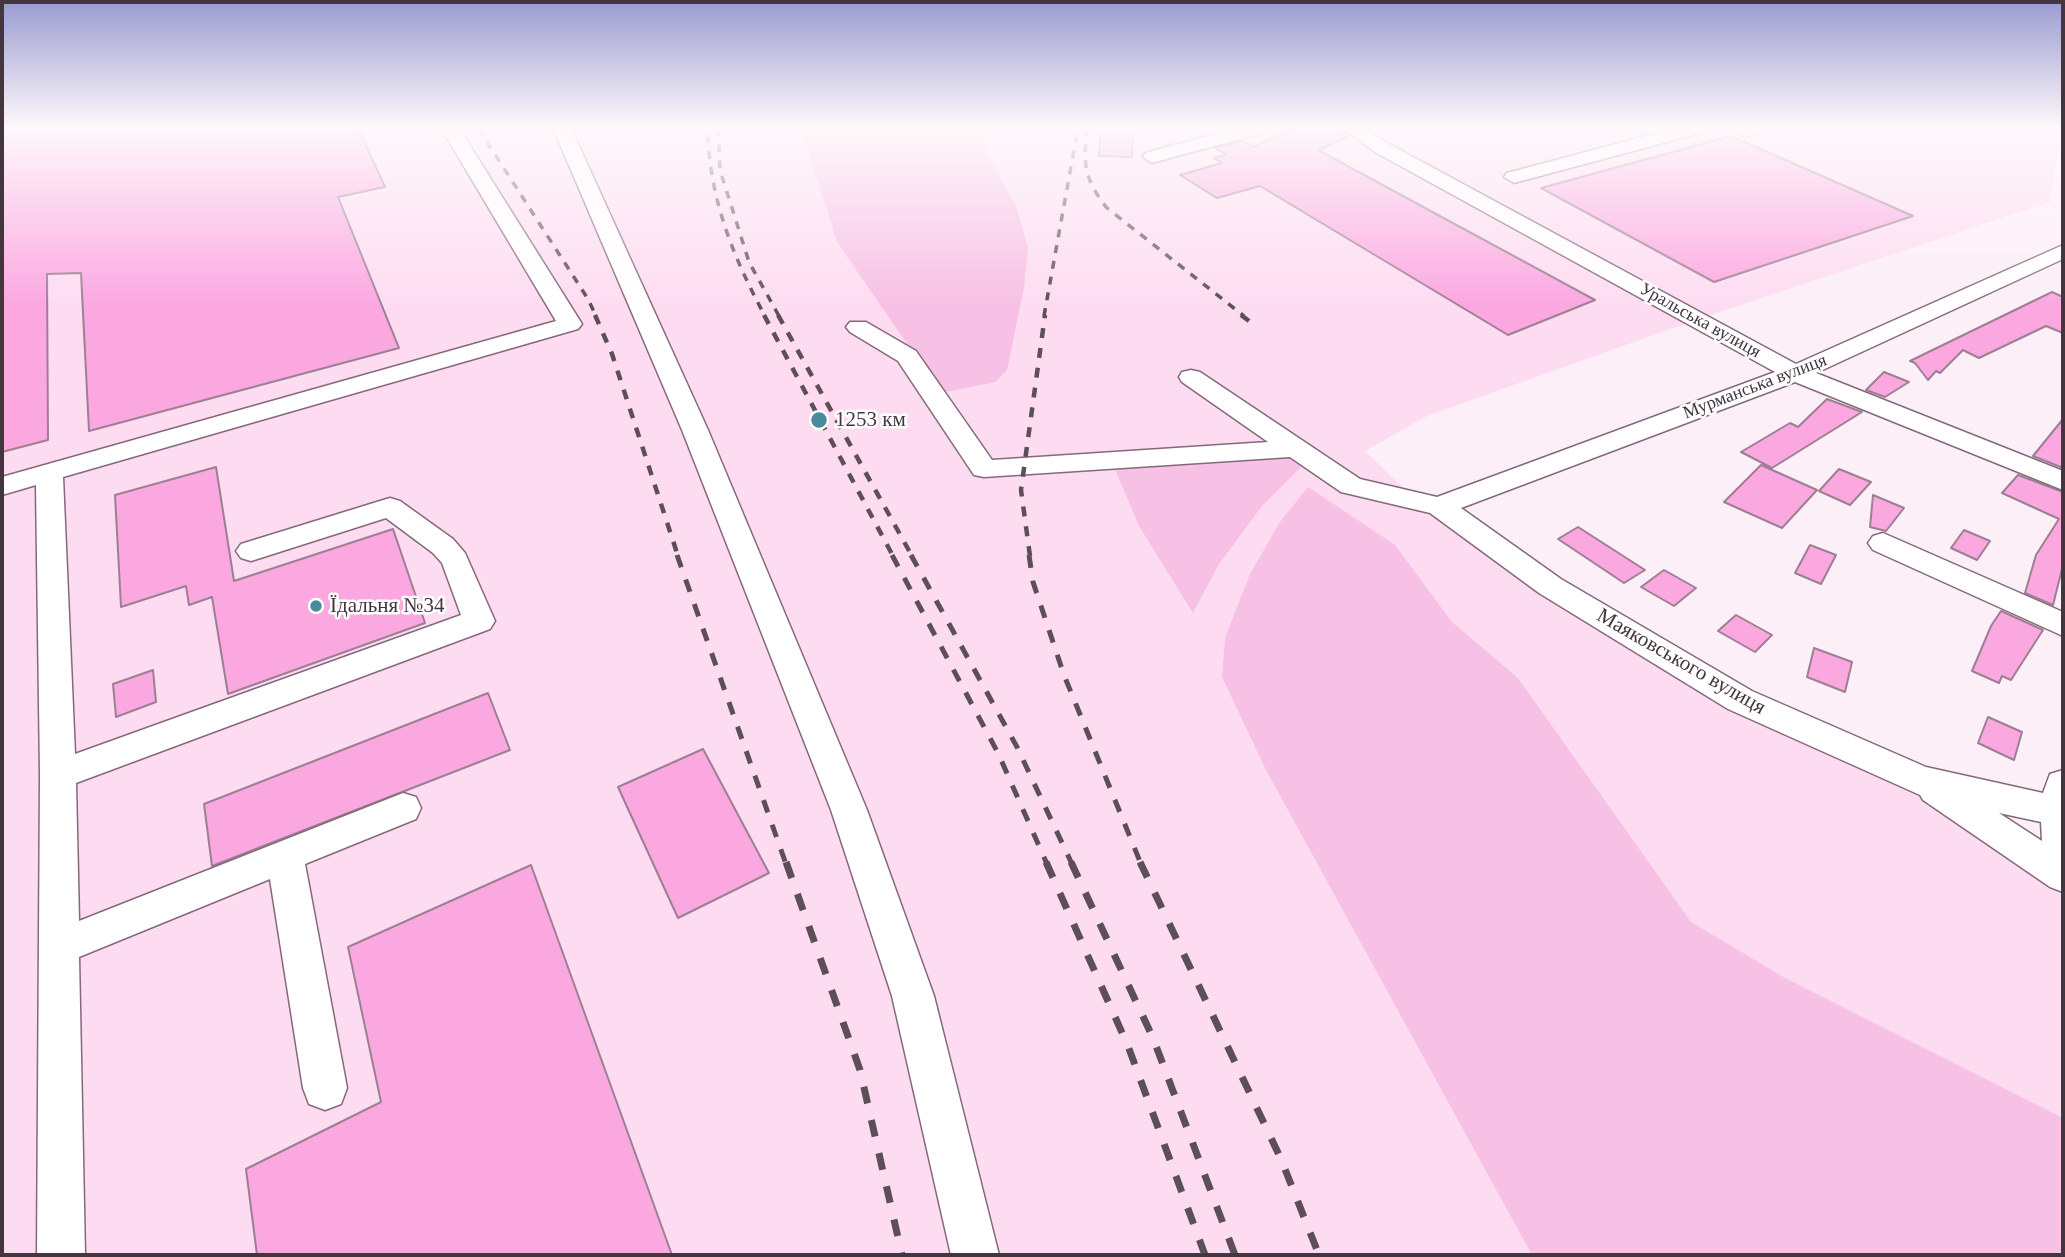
<!DOCTYPE html>
<html>
<head>
<meta charset="utf-8">
<style>
	body { margin:0 }
	#map { position:relative; width:2065px; height:1257px; overflow:hidden; background:#fceff7; font-family:"Times New Roman",serif }
	canvas { display:block }
	.frame { position:absolute; inset:0; border:4px solid #43363f; pointer-events:none }
</style>
</head>
<body>
<div id="map">
<canvas width="2065" height="1257"></canvas>
<div class="frame"></div>
</div>
<script>
const c = document.querySelector('canvas').getContext('2d');
c.lineJoin = 'round';
function paint(path, color) { c.fillStyle = color; c.fill(path, 'evenodd'); }
function trace(path, color, width, dash) { c.strokeStyle = color; c.lineWidth = width; c.lineCap = dash ? 'butt' : 'round'; c.setLineDash(dash || []); c.stroke(path); }
function label(font, color, halo, rows, align = 'center') {
  c.font = font + ' "Times New Roman",serif'; c.lineWidth = 5; c.setLineDash([]); c.textBaseline = 'middle'; c.strokeStyle = halo; c.fillStyle = color; for (const [text, x, y, turn = 0] of rows) {
    c.save(); c.translate(x, y); c.rotate((+turn || 0) * Math.PI / 180); c.textAlign = isNaN(turn) ? turn : align; if (halo) c.strokeText(text, 0, 0); c.fillText(text, 0, 0); c.restore();
  }
}
const built = new Path2D(`
	M 2,128 L 2058,128 L 2061,132 L 2050,202 L 1707,316 L 1427,416 L 1365,451 L 1417,501 L 1541,595 L 1735,711 L 1917,792 L 2063,893 L 2063,1255 L 2,1255 Z`);
const green = new Path2D(`
	M 801,128 L 982,128 L 987,154 L 1016,206 L 1028,248 L 1024,287 L 1007,370 L 995,382 L 941,393 L 837,242 Z
	M 1285,457 L 1304,464 L 1262,506 L 1219,564 L 1193,613 L 1139,526 L 1114,467 Z
	M 1308,487 L 1395,545 L 1452,622 L 1518,678 L 1691,922 L 1785,978 L 2063,1118 L 2063,1255 L 1532,1255 L 1266,770 L 1222,677 L 1225,638 L 1250,574 L 1280,522 Z`);
const building = new Path2D(`
	M 2,128 L 358,128 L 385,187 L 338,197 L 399,348 L 89,431 L 81,273 L 47,274 L 48,440 L 2,452 Z
	M 1101,128 L 1133,128 L 1132,157 L 1099,156 Z
	M 1296,128 L 1340,128 L 1349,136 L 1318,150 L 1595,300 L 1508,335 L 1260,186 L 1217,198 L 1180,175 L 1222,163 L 1214,158 L 1226,155 L 1215,148 L 1243,141 L 1253,147 Z
	M 1731,136 L 1913,216 L 1714,282 L 1541,188 Z
	M 2052,292 L 2063,297 L 2063,333 L 2046,326 L 1979,358 L 1963,350 L 1940,373 L 1936,371 L 1928,380 L 1915,363 L 1910,361 Z
	M 1884,372 L 1909,382 L 1885,397 L 1866,390 Z
	M 1827,399 L 1862,412 L 1772,468 L 1741,452 L 1790,423 L 1798,427 Z
	M 2063,419 L 2063,468 L 2033,456 Z
	M 1761,465 L 1817,490 L 1782,528 L 1724,502 Z
	M 216,467 L 234,581 L 393,529 L 425,623 L 228,694 L 212,597 L 189,605 L 186,586 L 121,607 L 115,495 Z
	M 1839,469 L 1871,482 L 1850,505 L 1819,491 Z
	M 2018,475 L 2063,492 L 2063,565 L 2053,605 L 2025,593 L 2036,555 L 2059,519 L 2002,493 Z
	M 1873,495 L 1904,508 L 1886,531 L 1870,527 Z
	M 1578,527 L 1645,570 L 1624,583 L 1558,539 Z
	M 1964,530 L 1990,541 L 1977,560 L 1951,548 Z
	M 1810,545 L 1836,555 L 1821,584 L 1795,573 Z
	M 1664,570 L 1696,588 L 1674,606 L 1641,587 Z
	M 2001,611 L 2043,630 L 2011,680 L 2002,676 L 1999,683 L 1972,671 L 1991,626 Z
	M 1736,615 L 1772,635 L 1755,652 L 1718,631 Z
	M 1814,648 L 1852,662 L 1845,692 L 1807,677 Z
	M 153,670 L 156,702 L 116,717 L 113,684 Z
	M 488,693 L 510,750 L 212,866 L 204,804 Z
	M 1988,717 L 2022,732 L 2014,760 L 1978,743 Z
	M 703,749 L 769,873 L 678,918 L 618,787 Z
	M 531,865 L 672,1255 L 257,1255 L 246,1169 L 381,1102 L 348,947 Z`);
const minor = new Path2D(`
	M 441,128 L 459,128 L 582,324 L 578,329 L 63,477 L 75,754 L 461,615 L 442,563 L 433,553 L 386,518 L 251,561 L 241,558 L 236,551 L 241,544 L 380,501 L 390,498 L 400,501 L 453,539 L 465,553 L 495,621 L 490,629 L 76,783 L 79,921 L 403,793 L 416,797 L 421,808 L 416,819 L 305,864 L 347,1088 L 341,1104 L 325,1110 L 309,1104 L 303,1088 L 270,879 L 79,957 L 85,1255 L 37,1255 L 40,775 L 36,485 L 2,495 L 2,477 L 556,321 Z
	M 553,128 L 571,128 L 708,430 L 867,810 L 934,996 L 999,1255 L 951,1255 L 892,996 L 831,810 L 682,430 Z
	M 1238,128 L 1268,128 L 1265,132 L 1152,163 L 1143,157 L 1145,153 Z
	M 1343,128 L 1364,128 L 1389,144 L 1796,364 L 2063,245 L 2063,259 L 1816,373 L 2063,471 L 2063,490 L 1795,382 L 1461,508 L 1561,579 L 1752,691 L 1926,767 L 2043,793 L 2050,774 L 2063,770 L 2063,892 L 2050,887 L 1923,800 L 1920,795 L 1728,709 L 1539,593 L 1430,513 L 1341,492 L 1290,457 L 984,477 L 974,475 L 898,361 L 850,332 L 846,327 L 850,322 L 866,322 L 916,351 L 992,460 L 1268,442 L 1182,382 L 1179,377 L 1182,372 L 1191,370 L 1200,372 L 1360,479 L 1437,497 L 1775,372 L 1375,152 ZM 1999,813 L 2041,822 L 2042,841 Z
	M 1676,128 L 1707,128 L 1704,132 L 1514,183 L 1504,177 L 1507,173 Z
	M 1727,128 L 1765,128 L 1762,132 L 1745,137 Z
	M 1883,533 L 2063,612 L 2063,636 L 1873,550 L 1868,543 L 1873,536 Z`);
const railFar3 = new Path2D(`
	M 478,128 L 588,299 L 596,316
	M 718,128 L 720,170 L 749,262 L 779,316
	M 1087,128 C 1083,164 1084,179 1107,208 L 1244,316
	M 708,135 C 710,200 734,259 765,316
	M 1044,316 L 1078,128`);
const railFar2 = new Path2D(`
	M 595,315 L 612,354 L 678,556
	M 764,315 L 893,556
	M 778,315 L 912,556
	M 1241,315 L 1257,327
	M 1030,556 L 1021,490 L 1045,315`);
const railFar1 = new Path2D(`
	M 677,555 L 786,864
	M 892,555 L 998,753 L 1047,864
	M 911,555 L 1017,747 L 1072,864
	M 1029,555 L 1033,582 L 1064,675 L 1141,864`);
const rail = new Path2D(`
	M 786,862 L 860,1070 L 902,1255
	M 1046,862 L 1128,1046 L 1205,1255
	M 1071,862 L 1153,1038 L 1235,1255
	M 1140,862 L 1281,1159 L 1319,1255`);
const markers = [
	[819,420,9,"#498b9c"],
	[316,606,7,"#498b9c"]
];
const farStreetnames = [
	["Уральська вулиця",1700,321,29],
	["Мурманська вулиця",1755,387,-21]
];
const poiNames = [
	["1253 км",835,420],
	["Їдальня №34",330,606]
];
const streetNames = [
	["Маяковського вулиця",1681,662,30]
];
paint(built, '#fddcf1');
paint(green, '#f7c0e5');
paint(building, '#fba8e1');
trace(building, '#9d7f93', 2);
trace(minor, '#85687c', 3);
paint(minor, '#fff');
trace(railFar3, '#5c4f58', 3.5, [8, 8]);
trace(railFar2, '#5c4f58', 4.5, [10, 10]);
trace(railFar1, '#5c4f58', 5, [13, 13]);
trace(rail, '#5c4f58', 7, [17, 17]);
const sky = c.createLinearGradient(0, 0, 0, 304);
sky.addColorStop(0, '#999bd0');
sky.addColorStop(0.42, '#fef8fb');
sky.addColorStop(1, '#fef8fb00');
c.fillStyle = sky;
c.fillRect(0, 0, 2065, 304);
for (const [x, y, r, color] of markers) { const dot = new Path2D(); dot.arc(x, y, r, 0, 2 * Math.PI); c.fillStyle = color; c.fill(dot); trace(dot, '#fff', 2.5); }
label('18px', '#43363f', '#fff', farStreetnames);
label('21px', '#43363f', '#fff', poiNames, 'left');
label('21px', '#43363f', '#fff', streetNames);
</script>
</body>
</html>
